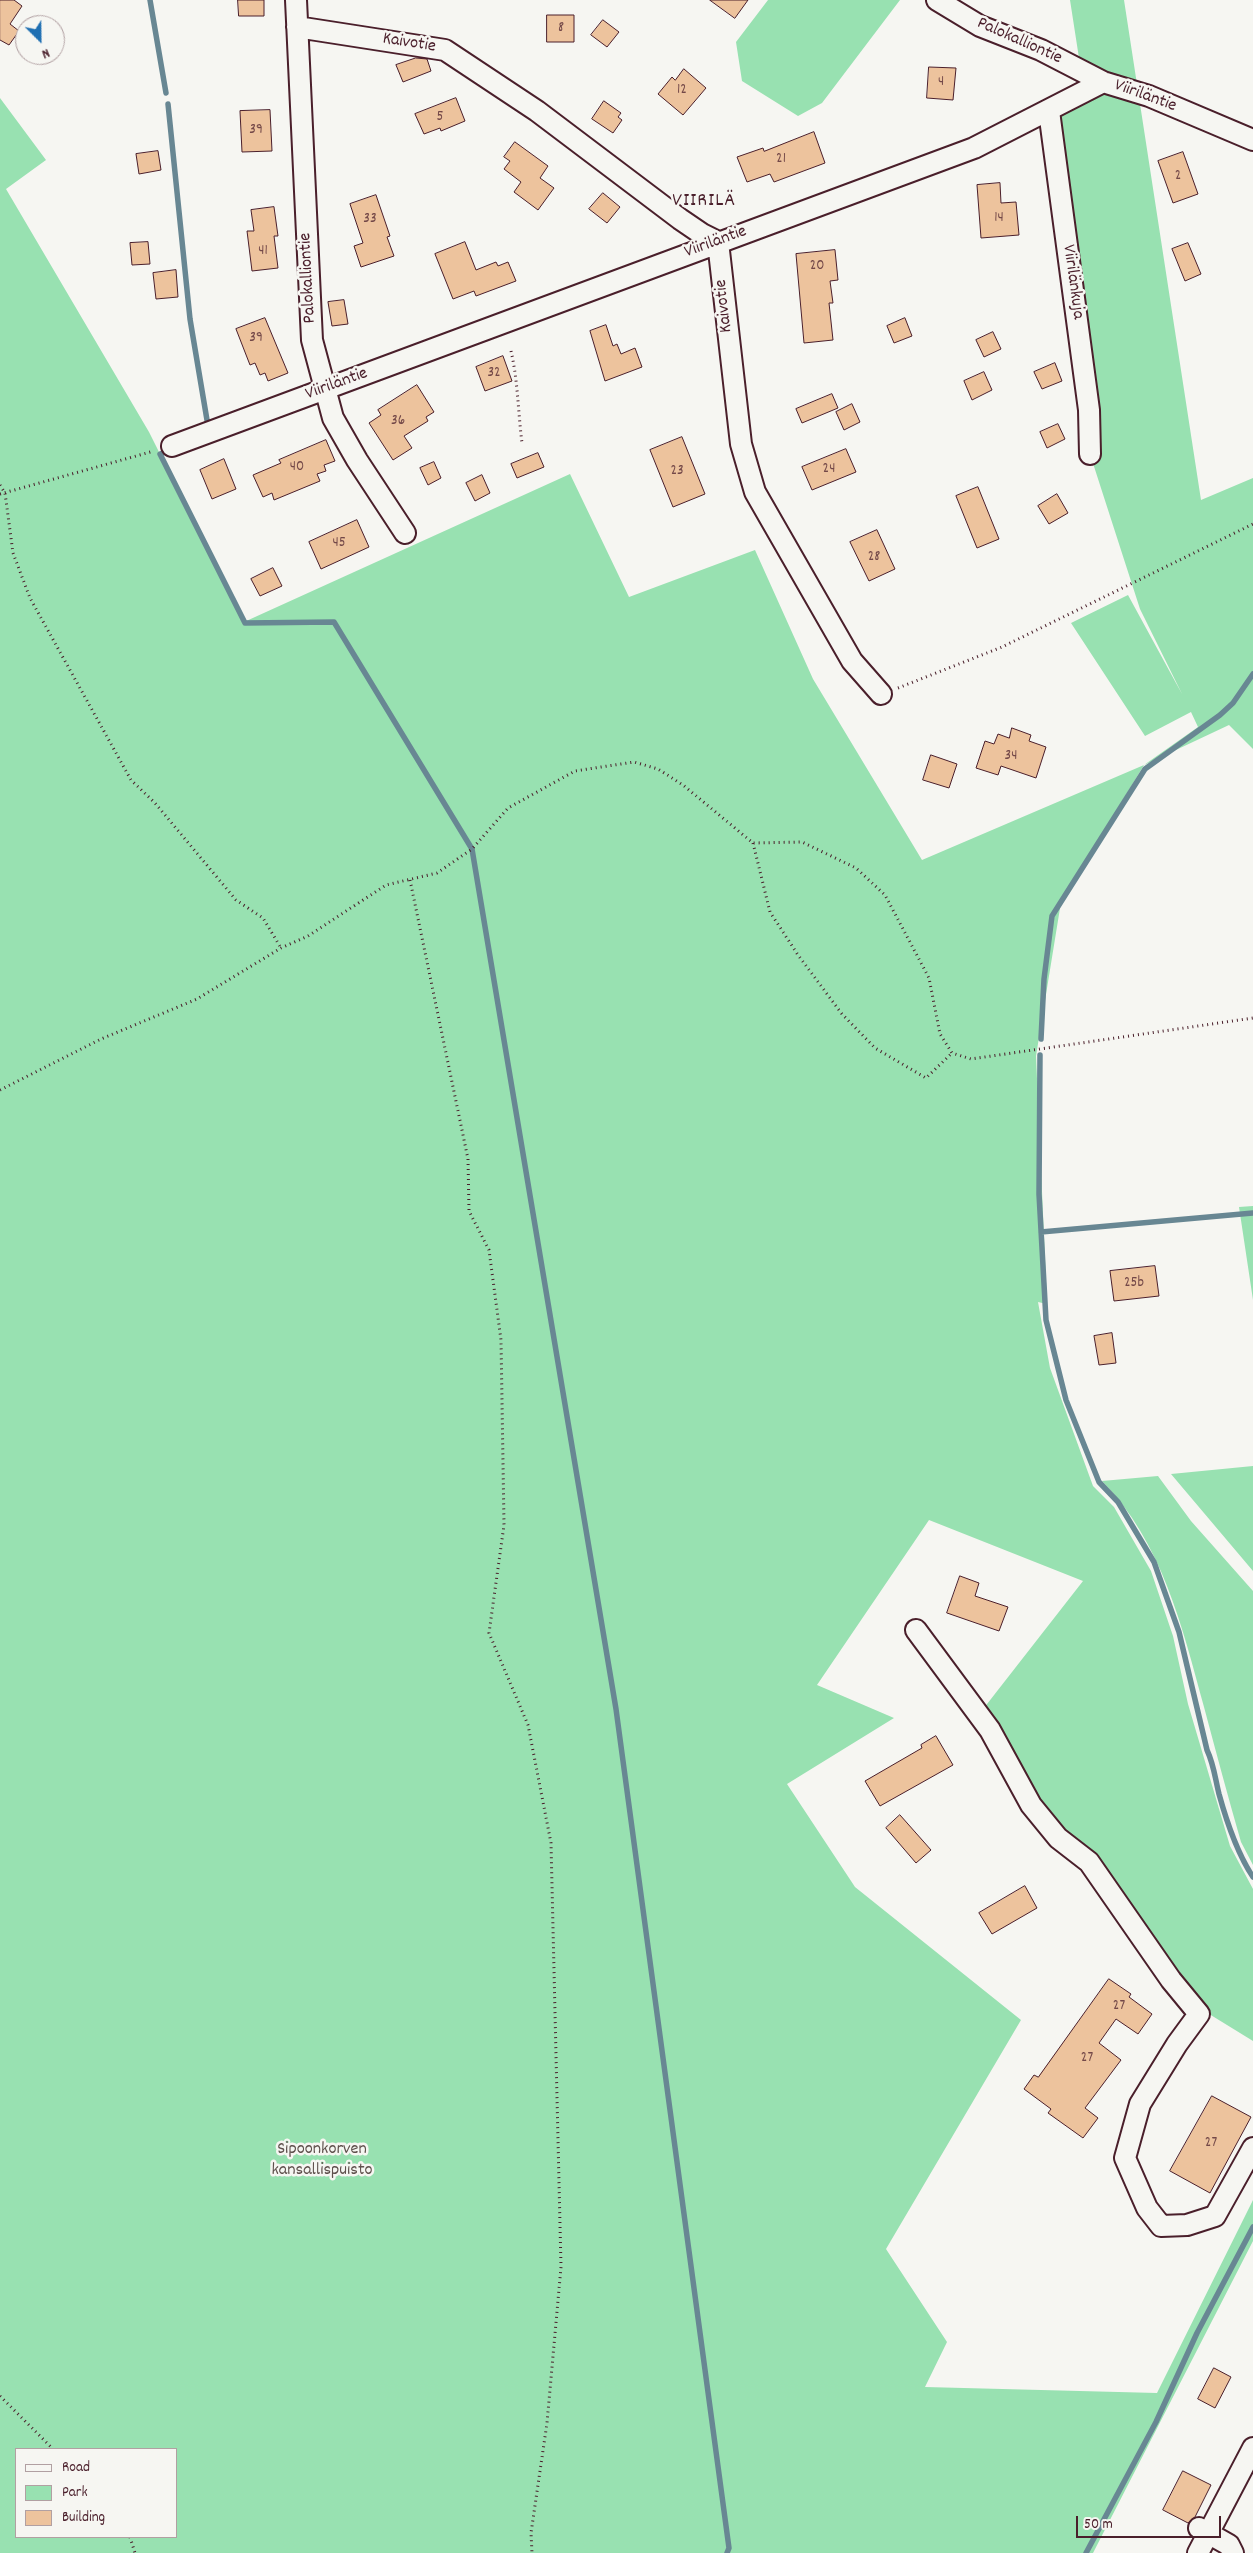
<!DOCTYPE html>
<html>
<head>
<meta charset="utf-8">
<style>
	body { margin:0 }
	#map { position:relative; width:1253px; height:2553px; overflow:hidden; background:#f6f6f2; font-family:Dekko,sans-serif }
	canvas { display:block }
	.legend { position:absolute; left:15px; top:2448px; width:162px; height:90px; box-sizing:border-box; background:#f6f6f2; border:1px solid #b1a0a2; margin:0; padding:6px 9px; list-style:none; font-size:15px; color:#4a1f2b }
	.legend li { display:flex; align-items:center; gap:10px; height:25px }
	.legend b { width:25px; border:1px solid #b1a0a2 }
	.north { position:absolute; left:15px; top:15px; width:50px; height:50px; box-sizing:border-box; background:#f6f6f2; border:1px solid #b1a0a2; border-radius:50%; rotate:157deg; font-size:14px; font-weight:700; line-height:20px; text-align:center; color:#4a1f2b }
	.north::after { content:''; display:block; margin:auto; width:18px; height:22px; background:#1f6fb2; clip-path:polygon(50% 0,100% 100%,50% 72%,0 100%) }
	.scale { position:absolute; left:1076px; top:2516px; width:145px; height:22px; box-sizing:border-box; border:2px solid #4a1f2b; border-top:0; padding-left:6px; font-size:15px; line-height:18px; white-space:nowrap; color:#4a1f2b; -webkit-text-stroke:4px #f6f6f2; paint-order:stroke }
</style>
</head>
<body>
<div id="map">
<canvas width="1253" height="2553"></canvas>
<ul class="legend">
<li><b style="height:6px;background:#f6f6f2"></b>Road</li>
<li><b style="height:14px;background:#98e1b1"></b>Park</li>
<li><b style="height:14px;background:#edc39d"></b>Building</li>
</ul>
<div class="north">N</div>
<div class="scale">50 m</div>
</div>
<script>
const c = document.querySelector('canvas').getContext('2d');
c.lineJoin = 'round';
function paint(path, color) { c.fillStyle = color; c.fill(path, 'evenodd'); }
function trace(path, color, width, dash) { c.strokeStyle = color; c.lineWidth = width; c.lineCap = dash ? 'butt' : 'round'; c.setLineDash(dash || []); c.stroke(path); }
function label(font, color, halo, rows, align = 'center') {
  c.font = font + ' Dekko,sans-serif'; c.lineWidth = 5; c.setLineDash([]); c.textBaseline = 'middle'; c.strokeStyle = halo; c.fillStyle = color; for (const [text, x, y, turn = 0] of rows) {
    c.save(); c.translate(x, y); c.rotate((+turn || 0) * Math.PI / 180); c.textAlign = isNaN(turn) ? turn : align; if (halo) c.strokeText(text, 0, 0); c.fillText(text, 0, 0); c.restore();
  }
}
const green = new Path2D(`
	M 768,0 L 900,0 L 822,103 L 798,116 L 742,81 L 736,42 Z
	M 1070,0 L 1124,0 L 1201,500 L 1253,478 L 1253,749 L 1229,725 L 1144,765 L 1061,902 L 1036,1056 L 1047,1304 L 1038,1302 L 1050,1368 L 1093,1486 L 1114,1507 L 1151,1571 L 1173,1636 L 1188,1704 L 1230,1846 L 1253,1889 L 1253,2041 L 1201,2009 L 973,1722 L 1083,1581 L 929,1520 L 817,1685 L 894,1718 L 787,1784 L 855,1887 L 1021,2020 L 886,2249 L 947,2342 L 925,2387 L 1157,2393 L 1253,2200 L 1253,2241 L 1093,2553 L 0,2553 L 0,98 L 46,160 L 6,189 L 149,432 L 244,622 L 570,474 L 629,597 L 755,550 L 813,679 L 922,860 L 1144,765 L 1198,727 L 1191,712 L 1145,736 L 1071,623 L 1128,595 L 1182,694 L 1140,609 L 1090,454 L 1049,111 L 1103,82 L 1081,71 ZM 16,2449 L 176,2449 L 176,2537 L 16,2537 Z
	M 1253,1206 L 1253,1300 L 1239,1207 Z
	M 1253,1466 L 1253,1571 L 1171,1474 Z
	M 1158,1476 L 1191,1521 L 1253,1591 L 1253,1865 L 1241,1842 C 1228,1797 1216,1752 1204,1707 C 1182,1626 1162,1542 1102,1481 Z`);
const stream = new Path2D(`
	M 150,0 L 166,93
	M 168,104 L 190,319 L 208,426
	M 171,450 L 160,454 L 245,623 L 334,622 L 472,849 L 616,1709 L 729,2548 L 727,2553
	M 1041,1039 L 1044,979 L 1052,916 L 1145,769 L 1220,715 L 1233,703 L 1253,674
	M 1040,1055 L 1039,1194 L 1046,1320 L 1066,1400 L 1099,1482 L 1118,1502 L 1154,1562 L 1179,1632 L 1207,1750 C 1214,1765 1215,1778 1219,1794 C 1227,1823 1237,1853 1253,1877
	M 1041,1232 L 1253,1213
	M 1086,2553 L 1156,2422 L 1197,2333 L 1253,2227`);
const building = new Path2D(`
	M 0,0 L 14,0 L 22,6 L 10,24 L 19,31 L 9,45 L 0,40 Z
	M 238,0 L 264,0 L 264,16 L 239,16 Z
	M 710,0 L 748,0 L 735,18 Z
	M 547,15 L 574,15 L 574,42 L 547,42 Z
	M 603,20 L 619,32 L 607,47 L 591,35 Z
	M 416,58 L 427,59 L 431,71 L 403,82 L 396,65 Z
	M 929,67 L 956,68 L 953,100 L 927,98 Z
	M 684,69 L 706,88 L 683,115 L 658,94 L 672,77 L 675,80 Z
	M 456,98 L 465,121 L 441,131 L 440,128 L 424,134 L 415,114 Z
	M 604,101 L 621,113 L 618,117 L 622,120 L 613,133 L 592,119 Z
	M 270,110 L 272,151 L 242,152 L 240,111 Z
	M 814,132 L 825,163 L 774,182 L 770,174 L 747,182 L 737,157 L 763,148 L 764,151 Z
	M 515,142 L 548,166 L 540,178 L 554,188 L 538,210 L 514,192 L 521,182 L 504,169 L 510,161 L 504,157 Z
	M 158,151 L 161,170 L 139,174 L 136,154 Z
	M 1183,152 L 1198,194 L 1173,203 L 1158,161 Z
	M 1000,183 L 1001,203 L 1016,202 L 1019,235 L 981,238 L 977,185 Z
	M 603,193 L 620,207 L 607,223 L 589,209 Z
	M 376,195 L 390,236 L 387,237 L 394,256 L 361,267 L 354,246 L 363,243 L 350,204 Z
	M 274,207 L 278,236 L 274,236 L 278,268 L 252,271 L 247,231 L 254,231 L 251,210 Z
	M 148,242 L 150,264 L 132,265 L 130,243 Z
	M 465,242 L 476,270 L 496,262 L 498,266 L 508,262 L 516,281 L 476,296 L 474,291 L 453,299 L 435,254 Z
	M 1188,243 L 1201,274 L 1185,281 L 1172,249 Z
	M 835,250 L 838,280 L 830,281 L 833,303 L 829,303 L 833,340 L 804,343 L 796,254 Z
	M 176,270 L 178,297 L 156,299 L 153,273 Z
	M 344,300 L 348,324 L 332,326 L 328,302 Z
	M 265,318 L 288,373 L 268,381 L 265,373 L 260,375 L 255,363 L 250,365 L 236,329 Z
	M 905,318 L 912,336 L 894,343 L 887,326 Z
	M 606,325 L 613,346 L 617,344 L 621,354 L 635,348 L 642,367 L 605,381 L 590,331 Z
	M 993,332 L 1001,349 L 984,357 L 976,340 Z
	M 503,356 L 512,381 L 485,391 L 476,367 Z
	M 1055,363 L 1062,381 L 1042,389 L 1034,372 Z
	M 984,372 L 992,390 L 972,400 L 964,381 Z
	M 417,385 L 434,412 L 426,417 L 428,421 L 404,436 L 412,448 L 393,460 L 369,423 L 381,415 L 378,410 Z
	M 832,394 L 838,408 L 802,423 L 796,409 Z
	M 852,404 L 860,422 L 844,430 L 836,412 Z
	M 1058,424 L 1065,439 L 1047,448 L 1040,432 Z
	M 682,437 L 705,494 L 673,507 L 650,450 Z
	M 326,440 L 335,461 L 324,465 L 326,471 L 317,474 L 320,481 L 274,500 L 272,493 L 263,497 L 253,475 L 281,463 L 279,460 Z
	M 846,449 L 856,472 L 812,490 L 802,467 Z
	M 538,453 L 544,467 L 517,478 L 511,464 Z
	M 224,459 L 236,489 L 212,499 L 200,470 Z
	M 434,462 L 441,478 L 428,485 L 420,468 Z
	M 482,475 L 490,493 L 475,501 L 466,483 Z
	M 978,487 L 999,539 L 977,548 L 956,496 Z
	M 1057,494 L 1068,513 L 1049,524 L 1038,506 Z
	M 357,520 L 369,547 L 321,569 L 309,542 Z
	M 877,530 L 895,569 L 869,581 L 850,542 Z
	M 273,568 L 282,586 L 260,596 L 251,579 Z
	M 1012,728 L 1031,735 L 1029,741 L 1046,747 L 1036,778 L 1001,766 L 998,775 L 976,768 L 985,741 L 994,744 L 998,734 L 1009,738 Z
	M 931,755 L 957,764 L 949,788 L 923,780 Z
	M 1155,1266 L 1159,1296 L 1114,1301 L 1110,1271 Z
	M 1112,1333 L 1116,1363 L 1099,1365 L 1094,1336 Z
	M 960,1576 L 979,1583 L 975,1596 L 1008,1607 L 999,1631 L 947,1613 Z
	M 936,1736 L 953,1765 L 880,1806 L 865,1781 L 922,1748 L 921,1745 Z
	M 900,1815 L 931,1850 L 916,1863 L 886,1828 Z
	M 1025,1886 L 1037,1908 L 992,1934 L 979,1913 Z
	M 1109,1979 L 1131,1994 L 1129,1997 L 1152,2014 L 1138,2034 L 1116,2019 L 1099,2043 L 1121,2060 L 1085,2108 L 1098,2118 L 1083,2138 L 1048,2113 L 1051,2109 L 1024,2089 L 1034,2075 L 1038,2077 Z
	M 1212,2096 L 1251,2117 L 1210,2193 L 1170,2171 Z
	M 1214,2368 L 1231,2377 L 1215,2408 L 1198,2399 Z
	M 1183,2471 L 1211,2485 L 1195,2517 L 1188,2523 L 1163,2510 Z`);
const path = new Path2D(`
	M 511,351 C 518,381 518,412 522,443
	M 0,485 L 5,493 L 13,553 L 30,598 L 131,780 L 155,803 L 236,900 L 263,918 L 281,948
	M 0,494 L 154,451
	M 898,688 L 1002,647 L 1253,524
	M 753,843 L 770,912 L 798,955 L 842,1014 L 875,1048 L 926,1078 L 952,1053
	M 410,880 L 468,1159 L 469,1211 L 489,1250 L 501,1340 L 504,1525 L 489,1633 L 528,1725 L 551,1843 L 561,2267 L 547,2423 L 531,2533 L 532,2553
	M 0,1090 L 101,1039 L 197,999 L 281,948 L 308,936 L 386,885 L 437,873 L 472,849 L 508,808 L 575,771 L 634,762 L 658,769 L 683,785 L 753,843 L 802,842 L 856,868 L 885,895 L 929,978 L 940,1034 L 952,1053 L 971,1059 L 1253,1018
	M 0,2396 L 53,2449
	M 130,2537 L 135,2553`);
const minor = new Path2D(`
	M 296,0 L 312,340 L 333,418 L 357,460 L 405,533
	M 937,0 L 980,26 L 1041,50 L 1103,82 L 1149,96 L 1253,140
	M 297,27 L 445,50 L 537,111 L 680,219 L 702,234 L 718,242
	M 1049,111 L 1089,410 L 1090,454
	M 718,242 L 741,444 L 755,492 L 852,661 L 881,694
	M 172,446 L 974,148 L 1103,82
	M 916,1630 L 990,1730 L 1031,1805 L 1058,1838 L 1089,1862 L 1171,1980 L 1199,2014 L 1177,2044 L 1140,2104 L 1125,2158 L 1147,2208 L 1161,2226 L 1187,2225 L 1215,2216 L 1253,2148
	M 1199,2528 L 1229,2545 L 1233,2553
	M 1198,2553 L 1253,2448`);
const numberNames = [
	["8",561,29],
	["4",941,83],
	["12",682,91],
	["5",440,118],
	["39",256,131],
	["21",781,160],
	["2",1178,177],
	["14",999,219],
	["33",370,220],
	["41",263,252],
	["20",817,267],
	["39",256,339],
	["32",494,374],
	["36",398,422],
	["40",297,468],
	["24",829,470],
	["23",677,472],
	["45",339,544],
	["28",874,558],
	["34",1011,757],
	["25b",1134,1284],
	["27",1119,2007],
	["27",1087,2059],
	["27",1211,2144]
];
const streetNames = [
	["Palokalliontie",1019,42,24],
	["Kaivotie",409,44,9],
	["Viiriläntie",1145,97,20],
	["Viiriläntie",716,243,-20],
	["Palokalliontie",309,278,-93],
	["Viirilänkuja",1072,282,82],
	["Kaivotie",725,306,-96],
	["Viiriläntie",337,385,-20]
];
const parkNames = [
	["Sipoonkorven",322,2151],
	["kansallispuisto",322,2172]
];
const quarterNames = [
	["VIIRILÄ",704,202]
];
paint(green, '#98e1b1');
trace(stream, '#688793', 5.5);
paint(building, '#edc39d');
trace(building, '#4a1f2b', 1);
trace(minor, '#4a1f2b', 24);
trace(path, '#4a1f2b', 3, [1, 4]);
trace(minor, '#f6f6f2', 20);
label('15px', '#734848', null, numberNames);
label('18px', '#4a1f2b', '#f6f6f2', streetNames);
label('18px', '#5e504c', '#f6f6f2', parkNames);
c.letterSpacing = '1px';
label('20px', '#4a1f2b', '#f6f6f2', quarterNames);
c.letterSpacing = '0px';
</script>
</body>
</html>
